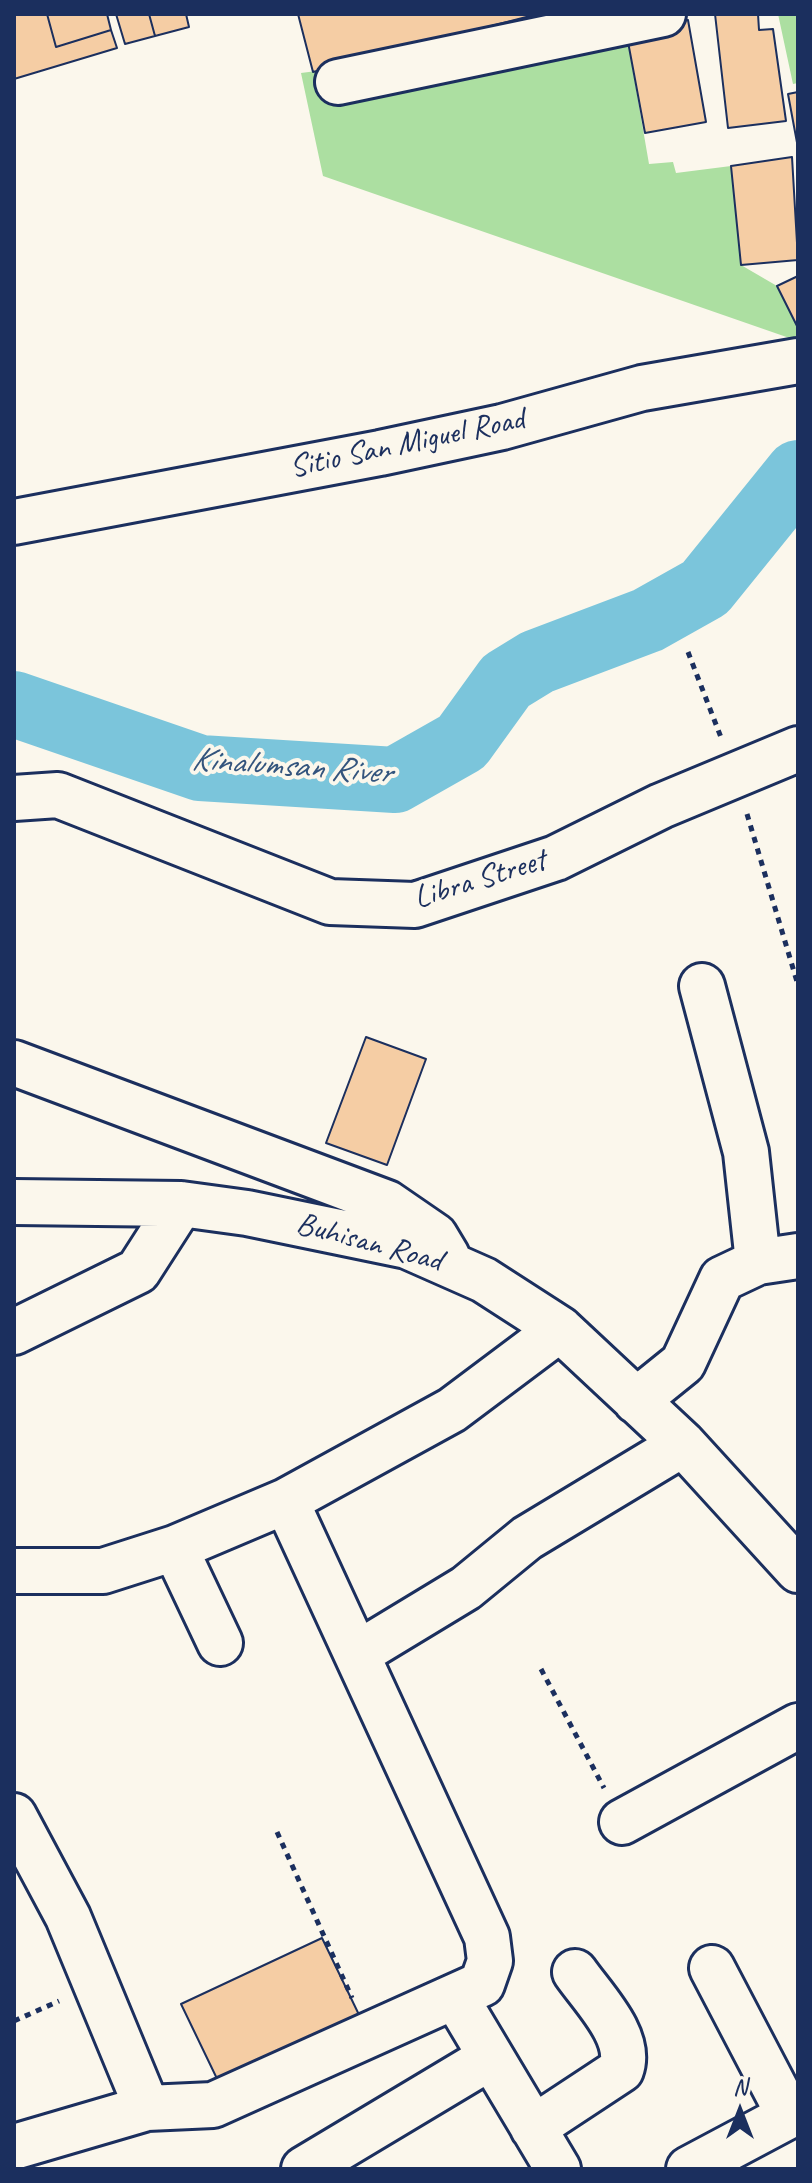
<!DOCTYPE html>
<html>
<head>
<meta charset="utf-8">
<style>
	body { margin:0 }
	#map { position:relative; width:812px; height:2183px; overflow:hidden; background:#fbf7ec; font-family:Caveat,sans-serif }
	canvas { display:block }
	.frame { position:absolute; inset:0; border:16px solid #1b2f5e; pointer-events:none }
	.north { position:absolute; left:700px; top:2071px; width:80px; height:80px; -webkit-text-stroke:6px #fbf7ec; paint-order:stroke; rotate:0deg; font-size:22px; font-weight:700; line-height:32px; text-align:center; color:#1b2f5e }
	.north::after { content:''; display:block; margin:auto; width:28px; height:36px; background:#1b2f5e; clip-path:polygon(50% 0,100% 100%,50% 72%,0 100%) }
</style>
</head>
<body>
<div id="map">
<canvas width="812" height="2183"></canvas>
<div class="frame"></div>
<div class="north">N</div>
</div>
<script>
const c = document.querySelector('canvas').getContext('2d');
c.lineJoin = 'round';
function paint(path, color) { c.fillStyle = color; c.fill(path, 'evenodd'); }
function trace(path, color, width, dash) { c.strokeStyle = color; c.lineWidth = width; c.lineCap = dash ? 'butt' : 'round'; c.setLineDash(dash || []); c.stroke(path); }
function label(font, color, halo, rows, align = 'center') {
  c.font = font + ' Caveat,sans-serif'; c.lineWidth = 8; c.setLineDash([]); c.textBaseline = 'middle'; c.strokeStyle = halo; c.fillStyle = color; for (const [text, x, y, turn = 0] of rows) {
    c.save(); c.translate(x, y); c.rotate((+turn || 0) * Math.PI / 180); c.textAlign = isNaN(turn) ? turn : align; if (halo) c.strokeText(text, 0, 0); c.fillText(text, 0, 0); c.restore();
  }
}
const green = new Path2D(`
	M 778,14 L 798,14 L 798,83 L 793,84 Z
	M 626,31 L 649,164 L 673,162 L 676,173 L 731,166 L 741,265 L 777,286 L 798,328 L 798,341 L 323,176 L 301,73 Z`);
const river = new Path2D(`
	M 14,704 L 200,768 L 395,780 L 462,742 L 506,681 L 537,662 L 648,620 L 705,588 L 798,473`);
const building = new Path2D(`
	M 14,14 L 47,14 L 56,47 L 111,30 L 117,48 L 14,79 Z
	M 47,14 L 107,14 L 111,30 L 56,47 Z
	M 116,14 L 149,14 L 155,36 L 125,44 Z
	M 149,14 L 186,14 L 189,27 L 155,36 Z
	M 298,14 L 538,14 L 313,72 Z
	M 715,14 L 758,14 L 759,30 L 773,29 L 786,121 L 728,128 Z
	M 688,20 L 706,122 L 645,133 L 626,31 Z
	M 798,92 L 798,148 L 788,94 Z
	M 792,157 L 798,260 L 741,265 L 731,166 Z
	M 798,276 L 798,328 L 777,286 Z
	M 366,1037 L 426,1059 L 387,1165 L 326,1143 Z
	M 322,1938 L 362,2021 L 221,2087 L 181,2004 Z`);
const path = new Path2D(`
	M 688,652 L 722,740
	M 747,814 L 798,985
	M 541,1669 L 604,1788
	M 277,1832 L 352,1998
	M 14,2021 L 59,2001`);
const minor = new Path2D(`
	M 338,82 L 663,14
	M 14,522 L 380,453 L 502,427 L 642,388 L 798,361
	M 14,798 L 58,795 L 330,902 L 415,905 L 556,858 L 661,806 L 798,749
	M 702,986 L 746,1152 L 758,1262
	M 14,1063 L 387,1203 L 435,1236 L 447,1256
	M 14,1202 L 181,1204 L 247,1213 L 407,1246 L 484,1280 L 560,1329 L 683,1444 L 798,1570
	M 14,1332 L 138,1271 L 181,1204
	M 636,1401 L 683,1363 L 722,1279 L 758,1262 L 798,1256
	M 175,1548 L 220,1643
	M 14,1571 L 103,1571 L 175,1548 L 286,1501 L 452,1410 L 560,1329
	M 357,1654 L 466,1588 L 527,1538 L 683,1444
	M 14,1816 L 68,1917 L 147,2108
	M 622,1822 L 798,1726
	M 712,1968 L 789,2115
	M 456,1998 L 558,2169
	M 533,2128 L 621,2070 C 633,2037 593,1998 575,1972
	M 14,2147 L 147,2108 L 213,2105 L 482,1984 L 490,1961 L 487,1937 L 286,1501
	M 304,2169 L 491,2057
	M 689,2169 L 798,2111`);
const streetNames = [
	["Sitio San Miguel Road",407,444,-12],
	["Libra Street",480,880,-17],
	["Buhisan Road",369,1243,15]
];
const waterNames = [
	["Kinalumsan River",291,767,4]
];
paint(green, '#acdfa1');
trace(river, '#7bc5db', 66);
paint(building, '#f5cda4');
trace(building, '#1b2f5e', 2);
trace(minor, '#1b2f5e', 50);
trace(path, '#1b2f5e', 5, [6, 6]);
trace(minor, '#fbf7ec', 44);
label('32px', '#1b2f5e', '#fbf7ec', streetNames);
label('italic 34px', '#33547d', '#fbf7ec', waterNames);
</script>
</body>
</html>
